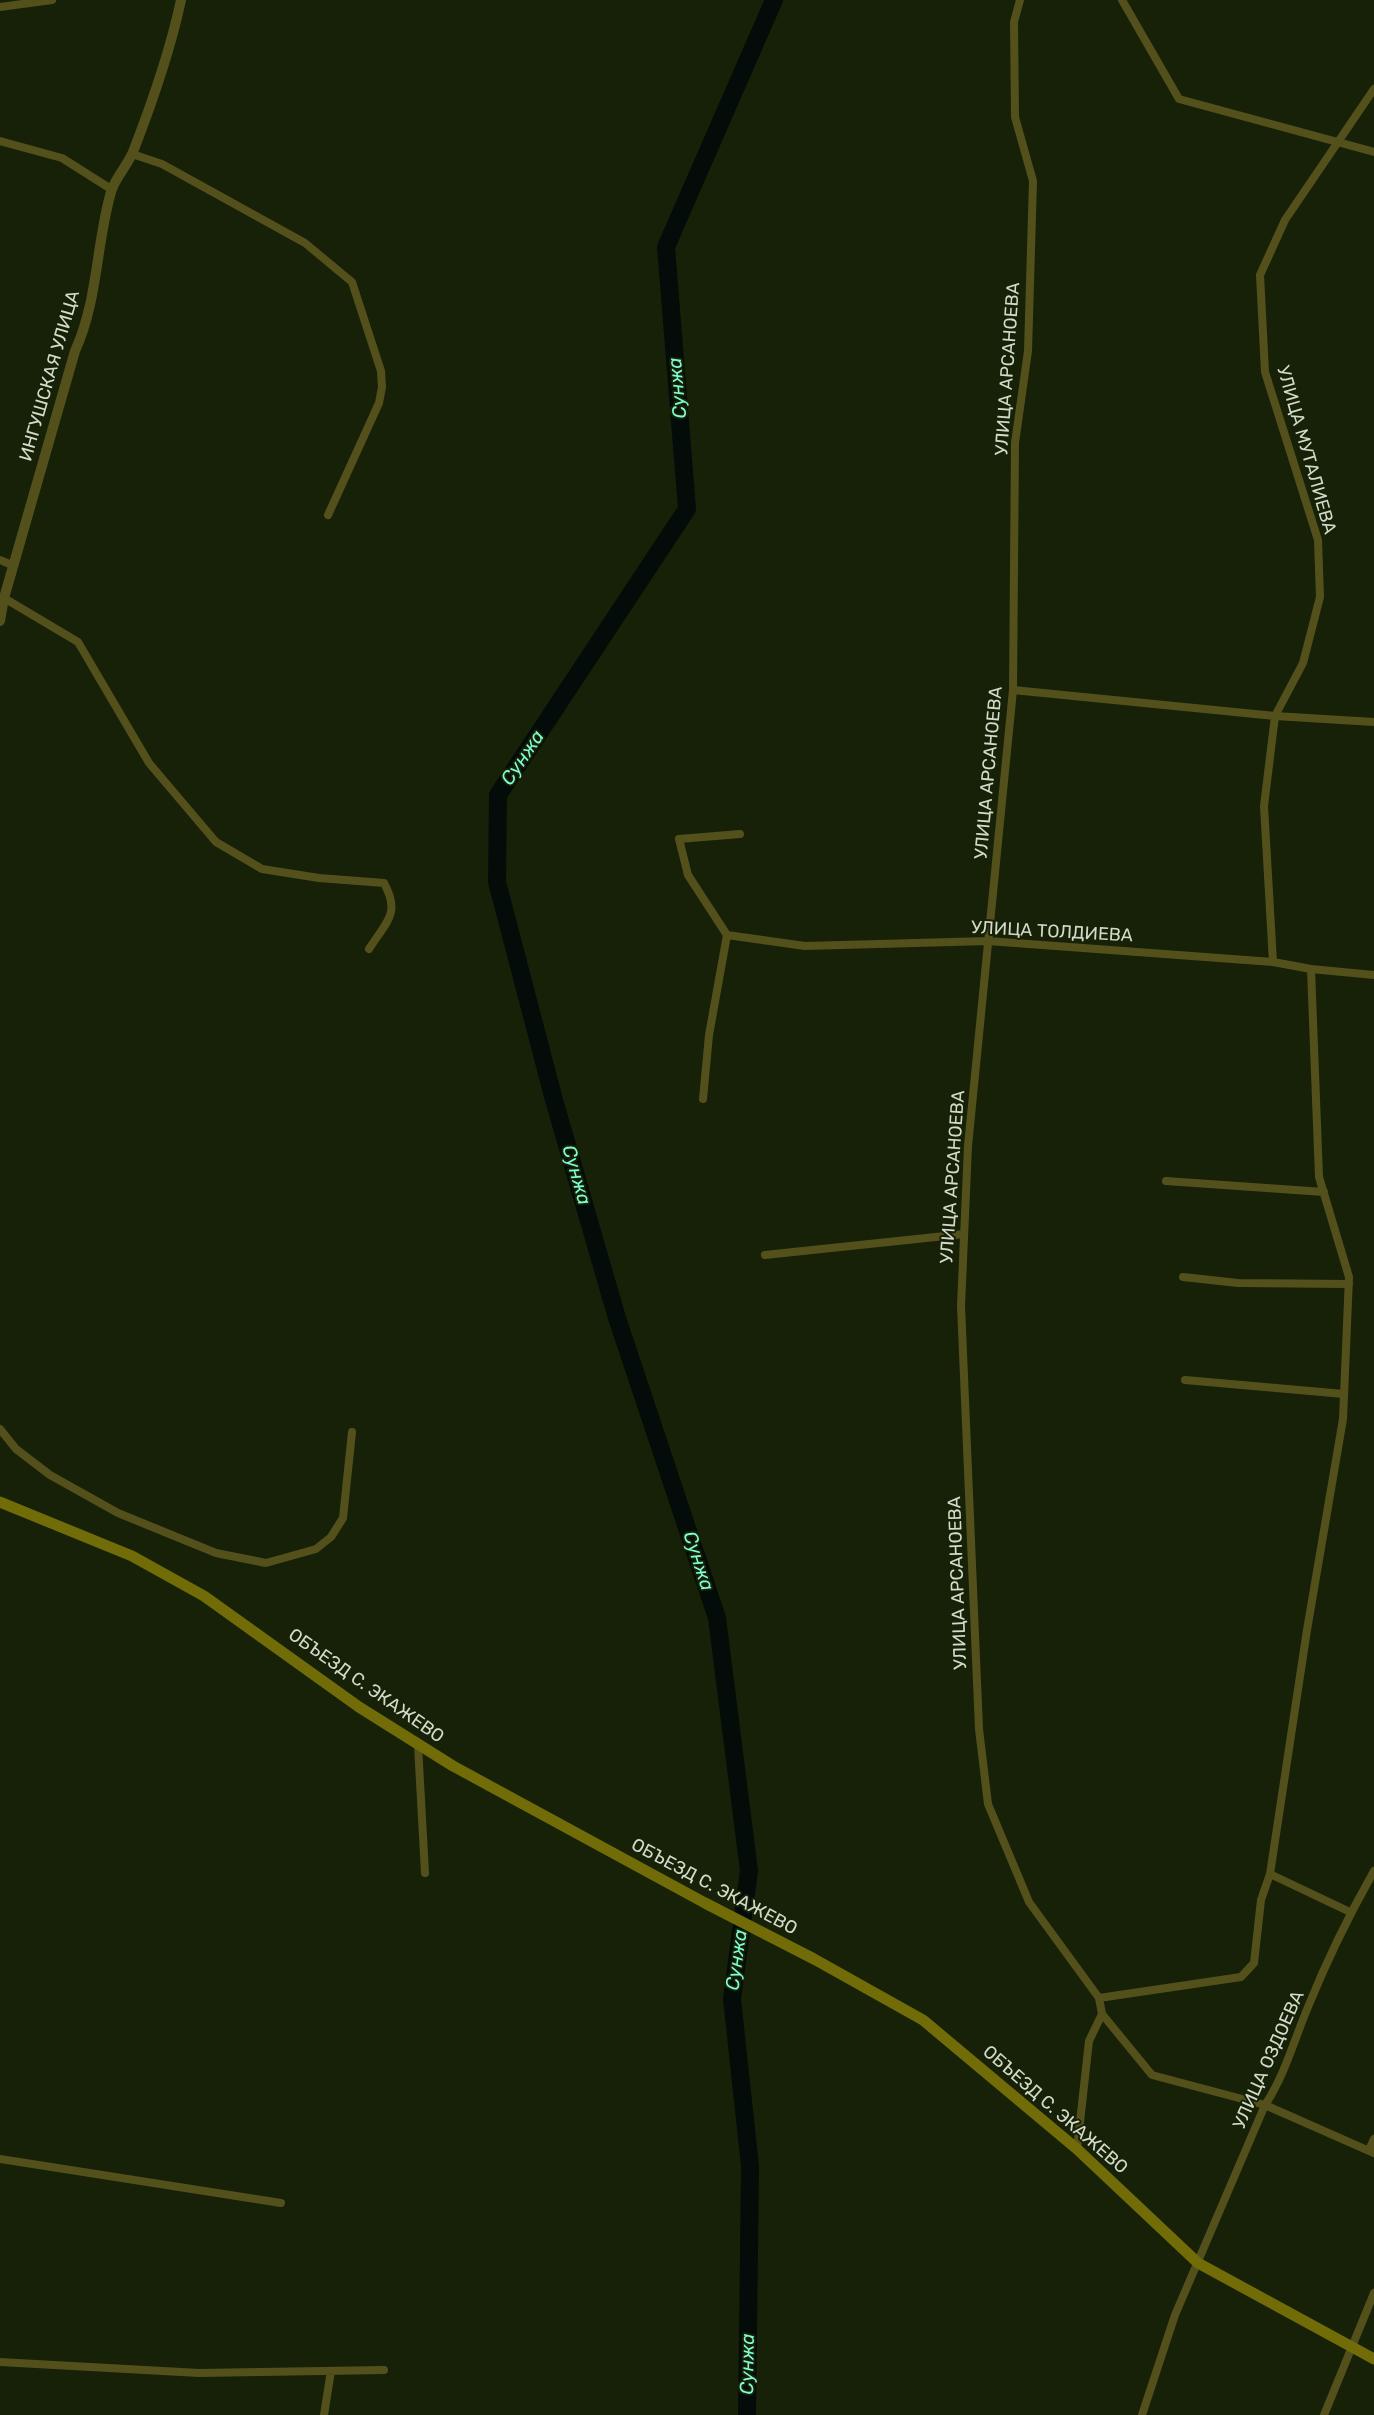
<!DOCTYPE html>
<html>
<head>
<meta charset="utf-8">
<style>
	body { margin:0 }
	canvas { display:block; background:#172107 }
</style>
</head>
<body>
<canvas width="1374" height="2415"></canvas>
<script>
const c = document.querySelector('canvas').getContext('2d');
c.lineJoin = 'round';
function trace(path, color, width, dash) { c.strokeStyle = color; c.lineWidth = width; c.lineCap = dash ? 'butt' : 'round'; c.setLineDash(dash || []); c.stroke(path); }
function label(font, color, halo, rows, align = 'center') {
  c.font = font + ' Rubik,sans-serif'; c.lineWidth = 4; c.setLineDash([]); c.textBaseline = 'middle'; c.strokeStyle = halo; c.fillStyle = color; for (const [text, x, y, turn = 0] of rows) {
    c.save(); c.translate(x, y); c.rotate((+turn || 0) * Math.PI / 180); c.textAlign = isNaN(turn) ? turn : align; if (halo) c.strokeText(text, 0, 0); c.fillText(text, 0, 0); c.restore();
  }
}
const river = new Path2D(`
	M 747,2415 L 750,2166 L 732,1999 L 749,1871 L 717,1618 L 617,1318 L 554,1100 L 497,882 L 498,795 L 687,509 L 666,247 L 774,0`);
const minor = new Path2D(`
	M 1020,0 L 1014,22 L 1015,117 L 1033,181 L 1028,351 L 1015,443 L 1013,690 L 968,1146 L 961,1306 L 979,1729 L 988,1804 L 1029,1902 L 1099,1998 L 1102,2014 L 1152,2075 L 1265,2105 L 1374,2153
	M 1122,0 L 1179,99 L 1374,152
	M 0,7 L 52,0
	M 0,141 L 62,158 L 111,189
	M 132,154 L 162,164 L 305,243 L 352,282 L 381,371 L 382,387 L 379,403 L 328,515
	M 0,560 L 14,566
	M 4,598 L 78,642 L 149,763 L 216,842 L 262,869 L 319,878 L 384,883 C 401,914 386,922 369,949
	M 1013,690 L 1275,716 L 1374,722
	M 727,935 L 805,946 L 988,941 L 1273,962 L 1311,969 L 1374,975
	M 1273,962 L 1264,806 L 1275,716 L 1303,663 L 1320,597 L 1318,540 L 1265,372 L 1260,275 L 1285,220 L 1374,89
	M 1311,969 L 1319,1177 L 1349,1277 L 1343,1419 L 1307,1630 L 1270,1874 L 1350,1912
	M 703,1099 L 709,1035 L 727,935 L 688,875 L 679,839 L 740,834
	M 1166,1181 L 1324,1192
	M 765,1255 L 964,1234
	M 1183,1277 L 1238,1283 L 1349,1284
	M 1185,1380 L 1344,1394
	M 0,1429 L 16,1449 L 50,1475 L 118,1513 L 216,1553 L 266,1563 L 316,1549 L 331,1537 L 343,1518 L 352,1432
	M 418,1745 L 425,1873
	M 1099,1998 L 1241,1977 L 1254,1963 L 1261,1900 L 1270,1874
	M 1077,2149 L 1089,2041 L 1102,2014
	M 1369,2150 L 1374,2139
	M 0,2159 L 281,2203
	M 0,2362 L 199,2373 L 384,2370
	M 324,2415 L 331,2371
	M 1142,2415 L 1175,2315 L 1265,2105 C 1285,2075 1294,2040 1308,2007 C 1327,1960 1349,1915 1374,1871
	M 1324,2415 L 1374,2293`);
const tertiary = new Path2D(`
	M 0,621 L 4,598 L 75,351 C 98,301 96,244 111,192 C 115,178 127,166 133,152 C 152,103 170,52 181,0`);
const secondary = new Path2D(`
	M 0,1502 L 132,1556 L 204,1596 L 359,1707 L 453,1766 L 705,1903 L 814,1959 L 923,2020 L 1077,2149 L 1198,2263 L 1374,2359`);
const streetNames = [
	["УЛИЦА АРСАНОЕВА",1008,369,-86],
	["ИНГУШСКАЯ УЛИЦА",50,376,-74],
	["УЛИЦА МУТАЛИЕВА",1306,450,74],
	["УЛИЦА АРСАНОЕВА",989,773,-85],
	["УЛИЦА ТОЛДИЕВА",1052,932,3],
	["УЛИЦА АРСАНОЕВА",953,1177,-86],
	["УЛИЦА АРСАНОЕВА",958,1583,-92],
	["ОБЪЕЗД С. ЭКАЖЕВО",366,1686,35],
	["ОБЪЕЗД С. ЭКАЖЕВО",714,1887,28],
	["УЛИЦА ОЗДОЕВА",1269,2060,-66],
	["ОБЪЕЗД С. ЭКАЖЕВО",1055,2110,41]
];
const waterNames = [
	["Сунжа",678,388,-95],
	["Сунжа",523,758,-56],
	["Сунжа",576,1175,74],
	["Сунжа",698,1561,72],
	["Сунжа",737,1960,-82],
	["Сунжа",748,2364,-89]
];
trace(river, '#030c08', 18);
trace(minor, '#53501c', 8);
trace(tertiary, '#53501c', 10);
trace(secondary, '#716c08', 11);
label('18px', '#d2daca', '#172107', streetNames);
label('italic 19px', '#7efdd3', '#172107', waterNames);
</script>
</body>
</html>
